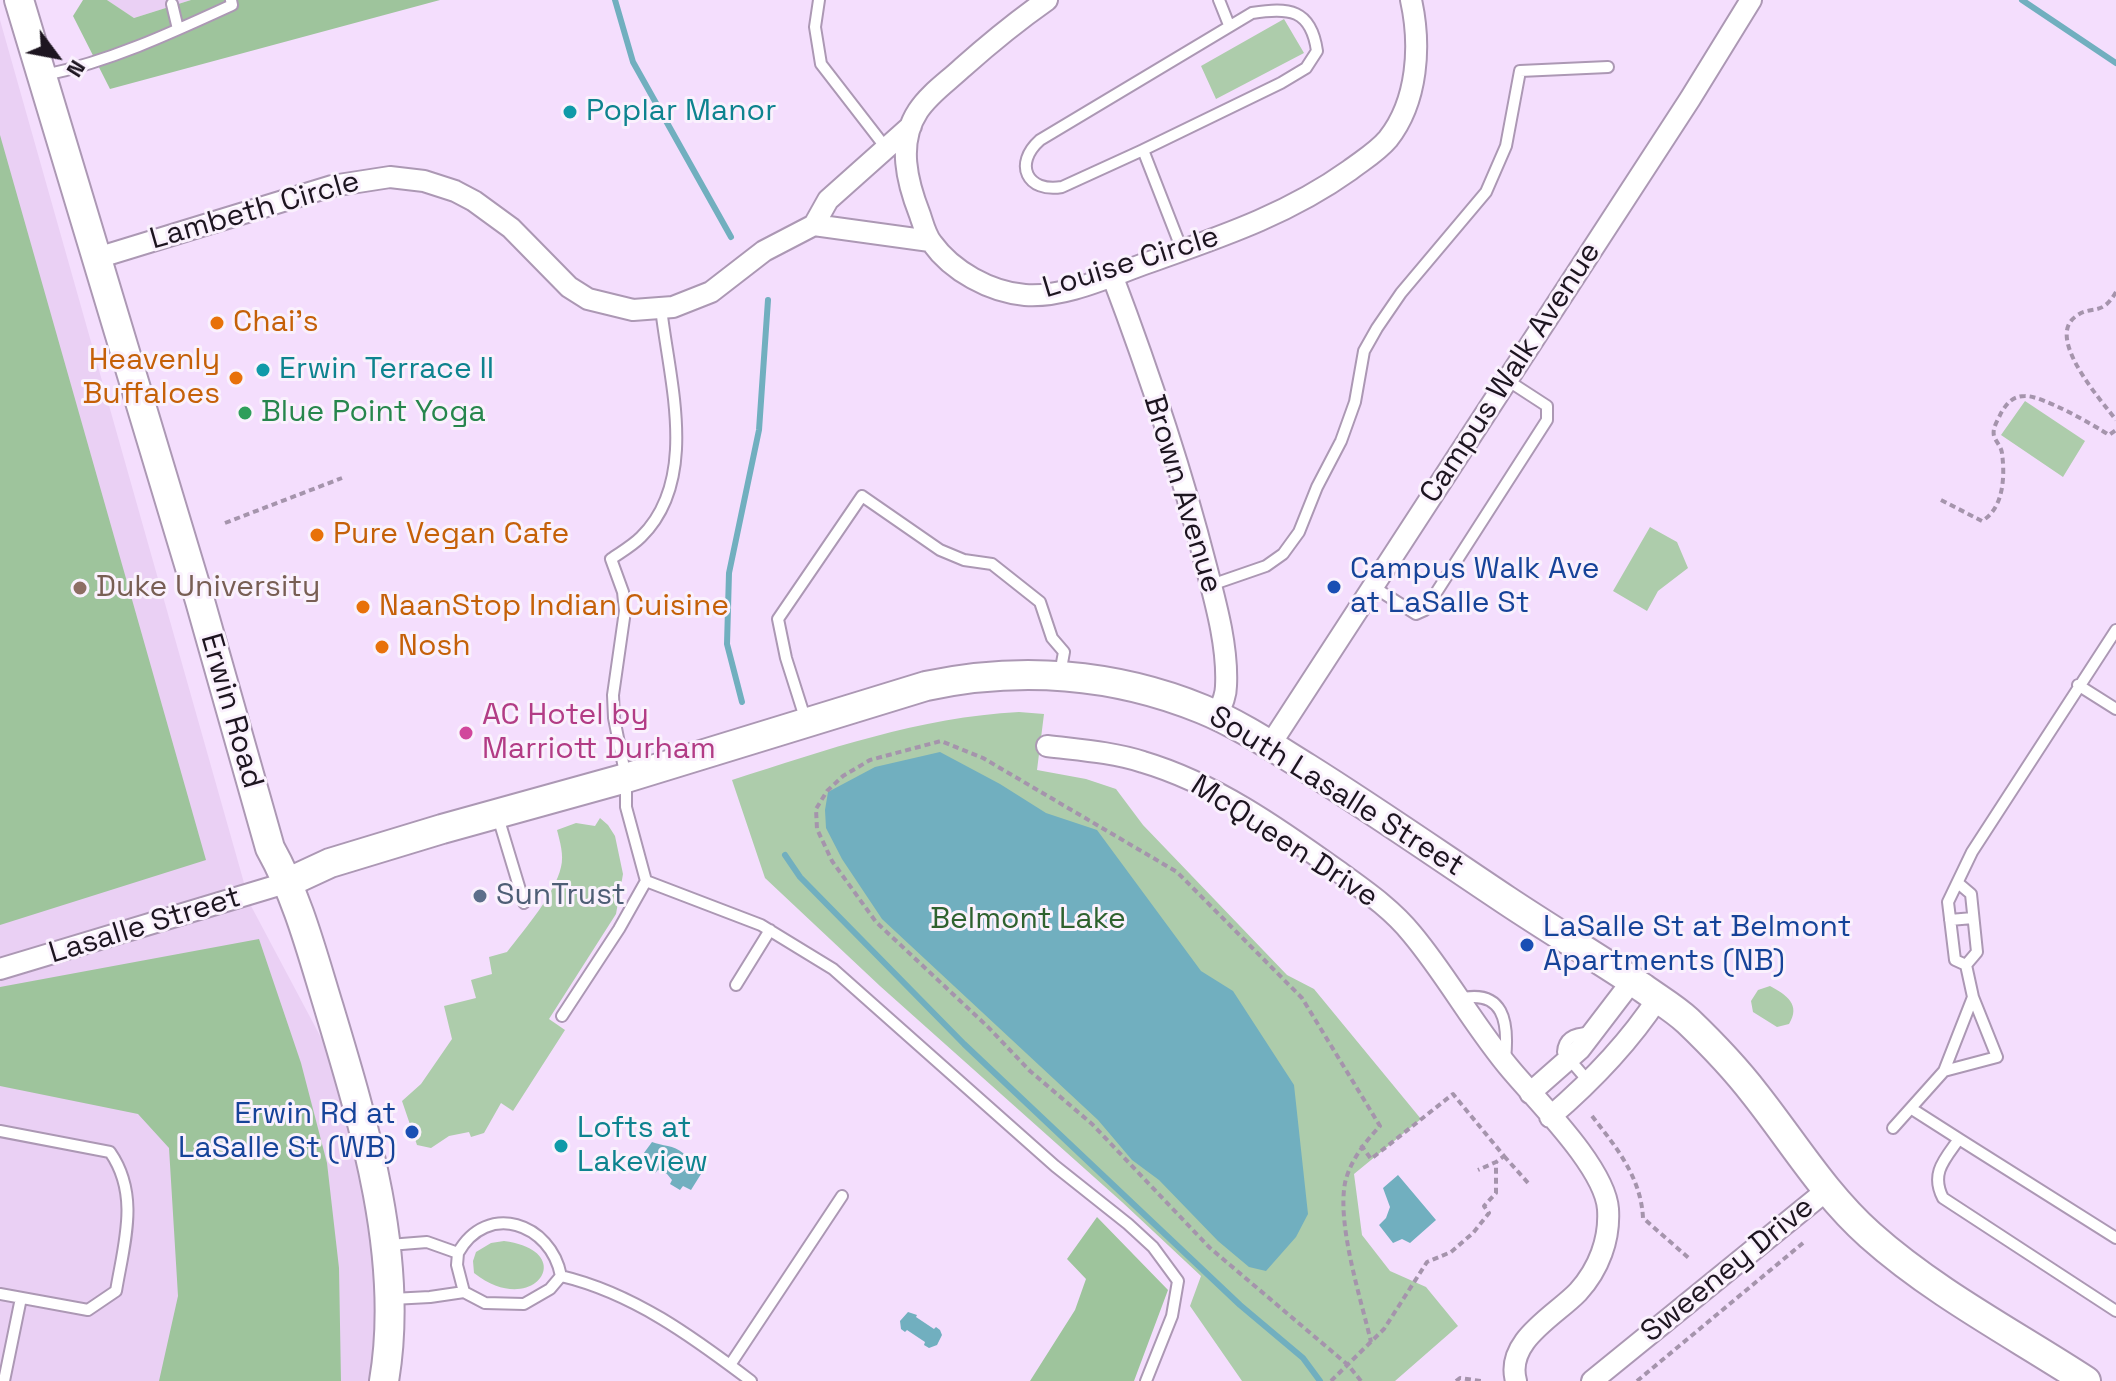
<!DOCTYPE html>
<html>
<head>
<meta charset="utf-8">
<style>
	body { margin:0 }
	#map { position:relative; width:2116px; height:1381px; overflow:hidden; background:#f4defd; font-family:"Space Grotesk",sans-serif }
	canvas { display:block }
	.north { position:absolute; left:16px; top:16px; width:80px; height:80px; -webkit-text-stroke:6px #faf1fd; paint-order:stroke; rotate:122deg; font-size:22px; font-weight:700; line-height:32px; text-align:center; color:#1d1520 }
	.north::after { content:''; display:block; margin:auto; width:28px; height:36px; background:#1d1520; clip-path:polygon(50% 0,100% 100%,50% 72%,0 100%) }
</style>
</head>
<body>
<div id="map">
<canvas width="2116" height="1381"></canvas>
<div class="north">N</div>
</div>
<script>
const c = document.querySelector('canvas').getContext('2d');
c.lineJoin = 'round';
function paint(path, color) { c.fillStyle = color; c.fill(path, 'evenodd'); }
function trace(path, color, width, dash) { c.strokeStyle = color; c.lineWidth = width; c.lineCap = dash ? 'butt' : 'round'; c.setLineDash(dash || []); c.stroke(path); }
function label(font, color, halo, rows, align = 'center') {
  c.font = font + ' "Space Grotesk",sans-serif'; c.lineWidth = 6; c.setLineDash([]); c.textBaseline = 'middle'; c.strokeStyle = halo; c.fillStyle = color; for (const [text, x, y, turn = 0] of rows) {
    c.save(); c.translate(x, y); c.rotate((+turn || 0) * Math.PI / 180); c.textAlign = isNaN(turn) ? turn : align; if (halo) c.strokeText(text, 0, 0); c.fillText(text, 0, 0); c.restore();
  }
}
const built = new Path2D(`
	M 107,0 L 191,0 L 134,18 Z
	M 0,20 L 250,904 L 335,1064 L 380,1248 L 380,1381 L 0,1381 Z`);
const green = new Path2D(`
	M 1284,19 L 1304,53 L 1216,99 L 1201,66 Z
	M 2025,401 L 2085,441 L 2063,477 L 2001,435 Z
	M 1650,527 L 1677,542 L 1688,568 L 1658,591 L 1647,611 L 1613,591 Z
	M 1019,712 L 1044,714 L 1037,770 L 1086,779 L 1116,789 L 1143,825 L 1287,975 L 1314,989 L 1421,1119 L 1354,1174 L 1362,1235 L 1390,1271 L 1426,1287 L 1458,1326 L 1395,1381 L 1242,1381 L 1190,1306 L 1201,1276 L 1122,1202 L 880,986 L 765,878 L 732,780 C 826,750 920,717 1019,712 Z
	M 600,818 L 608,825 L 615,836 L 623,874 L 616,914 L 549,1019 L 565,1030 L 513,1111 L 501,1103 L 484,1133 L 471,1137 L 469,1132 L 449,1136 L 431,1148 L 417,1145 L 402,1101 L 421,1084 L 452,1039 L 444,1006 L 476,998 L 471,980 L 492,974 L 489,957 L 507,952 C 524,930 555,894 561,867 C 564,855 560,842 557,830 L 576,823 L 595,826 Z
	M 1770,986 C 1787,995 1801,1005 1789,1024 L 1777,1027 L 1753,1012 L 1751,1001 L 1758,990 Z
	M 504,1241 C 581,1251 533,1320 474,1273 L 473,1261 L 476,1252 L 491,1243 Z`);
const forest = new Path2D(`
	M 83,0 L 107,0 L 134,18 L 191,0 L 440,0 L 110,89 L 73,16 Z
	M 0,135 L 206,860 L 0,925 Z
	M 259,939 L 301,1063 L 327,1163 L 339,1268 L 341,1381 L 159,1381 L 178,1296 L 169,1148 L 138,1114 L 0,1086 L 0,987 Z
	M 1097,1217 L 1168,1290 L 1134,1381 L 1030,1381 L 1075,1310 L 1086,1279 L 1067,1259 Z`);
const water = new Path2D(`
	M 940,752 L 1000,784 L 1046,813 L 1097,830 L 1201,971 L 1233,991 L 1294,1085 L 1308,1214 L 1296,1237 L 1266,1271 L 1249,1267 L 1218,1241 L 1159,1180 L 1132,1160 L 1098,1120 L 882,919 L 842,859 L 826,828 L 825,810 L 828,792 L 875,767 Z
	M 652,1142 C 662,1146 674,1145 683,1153 C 691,1160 693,1168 701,1174 L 691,1190 L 683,1186 L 680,1190 L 670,1184 L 672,1180 L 667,1174 L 658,1170 L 655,1173 L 645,1167 L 646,1161 L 641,1157 Z
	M 1398,1175 L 1436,1220 L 1410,1243 L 1402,1239 L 1393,1243 L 1379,1225 L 1386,1218 L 1390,1207 L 1383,1188 Z
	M 908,1312 L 917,1315 L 916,1317 L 934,1329 L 936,1327 L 940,1330 L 942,1335 L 937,1345 L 929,1348 L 924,1345 L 925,1342 L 907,1330 L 905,1332 L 901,1329 L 900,1321 Z`);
const stream = new Path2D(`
	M 615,0 L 633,62 L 731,237
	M 2022,0 L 2116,63
	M 742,702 L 727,644 L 729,573 L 759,430 L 768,300
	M 785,855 L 800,877 L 964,1044 L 1240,1305 L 1303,1358 L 1320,1381`);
const path = new Path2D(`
	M 2116,292 C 2101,318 2091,304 2075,317 C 2046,339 2101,400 2116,420
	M 1941,500 L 1982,521 C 2004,508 2005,476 2002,453 C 2001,446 1996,442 1994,436 C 1992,428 1998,420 2001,413 C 2007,403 2013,396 2025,396 C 2041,395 2094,425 2109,435 L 2116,430
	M 225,523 L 342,478
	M 1592,1116 C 1616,1147 1641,1177 1643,1218 L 1691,1260
	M 1361,1145 L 1371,1159 L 1453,1094 L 1504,1156 L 1496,1162
	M 1504,1156 L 1529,1184
	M 1331,1381 L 1384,1329 L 1427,1262 L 1451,1252 L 1473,1233 L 1489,1213 L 1484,1206 L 1496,1193 L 1496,1162 L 1478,1170
	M 1361,1381 L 1348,1365 L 1210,1248 L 1092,1124 L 1030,1071 L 987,1026 L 876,922 L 832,861 L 817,829 L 816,809 L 827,791 L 843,776 L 870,760 L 941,741 L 983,758 L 1177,872 L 1302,998 L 1380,1126 C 1365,1142 1350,1161 1345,1183 C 1337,1226 1361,1299 1371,1342
	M 1456,1381 L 1460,1378 L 1481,1381
	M 1637,1381 L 1803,1243`);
const lane = new Path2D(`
	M 819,0 L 815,27 L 821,64 L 886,148
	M 1219,0 L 1229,25
	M 172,4 L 178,29
	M 45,75 C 111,61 171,33 232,5 L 231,0
	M 1143,150 L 1062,187 C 1027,193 1013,164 1040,140 L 1252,13 C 1289,7 1311,9 1317,51 L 1306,68 L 1281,83 L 1143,150 L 1182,250
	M 1211,585 L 1266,566 L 1283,554 L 1299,532 L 1317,487 L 1341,441 L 1355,402 L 1364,351 L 1377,328 L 1401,293 L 1486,192 L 1506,146 L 1520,71 L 1608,67
	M 1372,586 L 1416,614 L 1425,610 L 1547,420 L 1547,406 L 1507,380
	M 2078,685 L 2116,709
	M 806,721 L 786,658 L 778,619 L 862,496 L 940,550 L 964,560 L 992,564 L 1040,602 L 1052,638 L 1064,652 L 1060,674
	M 498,817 L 524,903
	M 646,881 L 626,807 L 626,778 L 614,718 L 613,695 L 625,611 L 623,592 L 611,559 C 621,552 632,546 641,537 C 700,479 669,380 661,308
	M 1958,883 L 1971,894 L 1977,952 L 1966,965
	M 1950,920 L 1973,918
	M 1966,965 L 1955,960 L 1948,902 L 1972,852 L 2116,630
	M 736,985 L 770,930
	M 1458,999 C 1504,988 1509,1022 1505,1059
	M 562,1016 L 619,929 L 646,881 L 761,925 L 833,969 L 1055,1166 L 1128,1224 L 1153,1247 L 1178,1281 L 1172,1316 L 1146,1381
	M 1944,1071 L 1997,1057 L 1973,997
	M 1589,1082 L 1563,1052 C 1564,1037 1576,1033 1590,1033
	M 1912,1109 L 1959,1139 C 1945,1159 1930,1173 1943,1198 L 2116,1311
	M 1893,1128 L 1944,1071 L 1973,997 L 1966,965
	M 0,1131 L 110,1152 C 140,1195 124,1243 116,1291 L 88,1310 L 0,1294
	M 1959,1139 L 2116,1238
	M 389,1245 L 427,1242 L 458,1253 C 487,1201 551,1223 561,1276
	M 458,1253 L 457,1265 L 464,1292
	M 561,1276 C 633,1293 693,1337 751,1381
	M 392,1299 L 430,1297 L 464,1292 L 485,1303 L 524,1304 L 550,1289 L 561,1276
	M 730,1365 L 842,1196
	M 4,1381 L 21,1298`);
const street = new Path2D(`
	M 1047,0 C 1017,21 989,44 962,68 C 947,82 929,94 918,111 C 897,143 907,182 920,215 C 923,224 926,236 932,243 C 952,271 990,292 1025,295 C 1065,298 1110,276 1147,263 C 1220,237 1287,215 1350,170 C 1363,160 1377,152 1388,139 C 1418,101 1421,45 1411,0
	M 814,225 L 930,241
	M 97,258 L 332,186 L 390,177 L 424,181 L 455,191 L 474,201 L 511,228 L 569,287 L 588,299 L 633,310 L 673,307 L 711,292 L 764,251 L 814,225 L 828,200 L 911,126
	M 1112,275 C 1148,370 1181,468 1206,566 C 1216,604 1228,647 1226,686 C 1226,697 1221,706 1217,715
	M 1270,745 L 1690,99 L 1751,0
	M 1047,746 C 1079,750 1112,752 1143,762 C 1214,783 1278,828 1338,871 C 1364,890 1391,908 1412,934 C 1448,977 1475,1028 1512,1071 C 1539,1103 1605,1168 1608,1209 C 1610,1239 1599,1269 1578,1292 C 1555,1316 1505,1341 1516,1381
	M 0,969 L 289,882
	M 1530,1093 L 1580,1049 L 1632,981
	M 1550,1117 C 1592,1081 1628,1044 1658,998
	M 1592,1381 L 1827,1190`);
const secondary = new Path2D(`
	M 19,0 L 200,601 L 270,848 C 298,898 312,953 329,1008 C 364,1124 405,1259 384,1381
	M 289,882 L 330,863 L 442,829 L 626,778 L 926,686 C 1019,666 1114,673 1202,709 C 1239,724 1273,747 1307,768 C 1374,810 1440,856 1506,900 C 1551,930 1598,958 1643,988 C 1658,999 1674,1008 1688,1021 C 1712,1044 1735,1068 1755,1094 C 1793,1142 1824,1194 1870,1235 C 1935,1293 2014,1334 2086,1381`);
const markers = [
	[570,112,8,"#0f9aa8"],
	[217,323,8,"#e8710a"],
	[263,370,8,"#0f9aa8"],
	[236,378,8,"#e8710a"],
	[245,413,8,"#2e9e5b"],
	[317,535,8,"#e8710a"],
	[1334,587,8,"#1a4fb4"],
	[80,588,8,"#8d6e63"],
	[363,607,8,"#e8710a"],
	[382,647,8,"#e8710a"],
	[466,733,8,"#d1479c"],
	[480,896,8,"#5c6f8a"],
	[1527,945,8,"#1a4fb4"],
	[412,1132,8,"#1a4fb4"],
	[561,1146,8,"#0f9aa8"]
];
const cultureNames = [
	["Poplar Manor",586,112],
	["Erwin Terrace II",279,370],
	["Lofts at",577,1129],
	["Lakeview",577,1163]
];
const streetNames = [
	["Lambeth Circle",255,211,-16],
	["Louise Circle",1131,263,-17],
	["Campus Walk Avenue",1511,373,-57],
	["Brown Avenue",1182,494,73],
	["Erwin Road",231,711,74],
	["South Lasalle Street",1336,792,32],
	["McQueen Drive",1284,842,33],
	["Lasalle Street",145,926,-17],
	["Sweeney Drive",1728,1270,-39]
];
const foodNames = [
	["Chai's",233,323],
	["Heavenly",220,361,"right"],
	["Buffaloes",220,395,"right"],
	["Pure Vegan Cafe",333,535],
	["NaanStop Indian Cuisine",379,607],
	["Nosh",398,647]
];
const leisureNames = [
	["Blue Point Yoga",261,413]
];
const transitNames = [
	["Campus Walk Ave",1350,570],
	["at LaSalle St",1350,604],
	["LaSalle St at Belmont",1543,928],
	["Apartments (NB)",1543,962],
	["Erwin Rd at",396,1115,"right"],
	["LaSalle St (WB)",396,1149,"right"]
];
const educationNames = [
	["Duke University",96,588]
];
const hotelNames = [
	["AC Hotel by",482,716],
	["Marriott Durham",482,750]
];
const serviceNames = [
	["SunTrust",496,896]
];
const parkNames = [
	["Belmont Lake",1028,920]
];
paint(built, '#ead0f4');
paint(green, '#adccab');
paint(forest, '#9ec49c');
paint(water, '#71afbf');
trace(stream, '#71afbf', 6);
trace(lane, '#ac98b4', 14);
trace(street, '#ac98b4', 24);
trace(secondary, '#ac98b4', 32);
trace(path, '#a594ac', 4, [6, 4]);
trace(lane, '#fff', 10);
trace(street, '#fff', 20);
trace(secondary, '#fff', 28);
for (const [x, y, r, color] of markers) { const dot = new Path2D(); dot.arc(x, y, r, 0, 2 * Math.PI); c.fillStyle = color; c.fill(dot); trace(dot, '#faf1fd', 3); }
label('30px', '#0d838f', '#faf1fd', cultureNames, 'left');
label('30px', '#1d1520', '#faf1fd', streetNames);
label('30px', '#c56008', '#faf1fd', foodNames, 'left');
label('30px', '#27864d', '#faf1fd', leisureNames, 'left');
label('30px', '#164399', '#faf1fd', transitNames, 'left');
label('30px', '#785e54', '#faf1fd', educationNames, 'left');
label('30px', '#b23c85', '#faf1fd', hotelNames, 'left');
label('30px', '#4e5e75', '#faf1fd', serviceNames, 'left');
label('30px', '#2f622f', '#faf1fd', parkNames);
</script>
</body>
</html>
